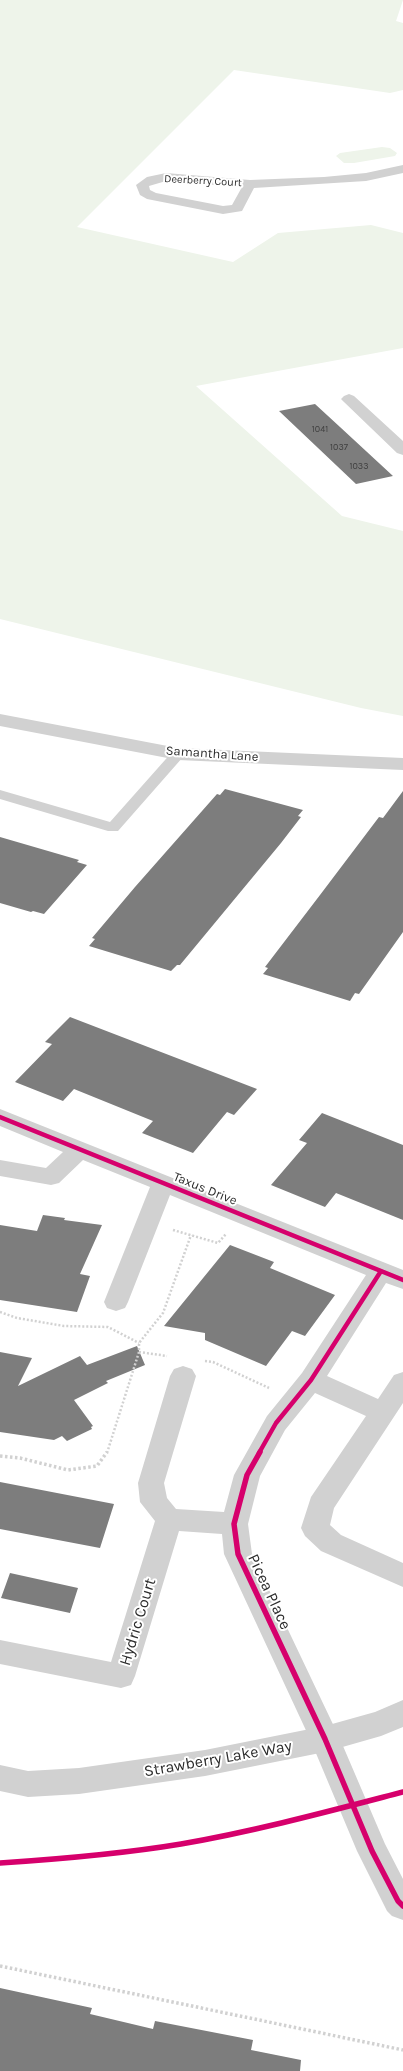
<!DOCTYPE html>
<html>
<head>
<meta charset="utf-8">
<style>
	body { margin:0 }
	canvas { display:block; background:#fff }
</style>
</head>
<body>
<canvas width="403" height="2071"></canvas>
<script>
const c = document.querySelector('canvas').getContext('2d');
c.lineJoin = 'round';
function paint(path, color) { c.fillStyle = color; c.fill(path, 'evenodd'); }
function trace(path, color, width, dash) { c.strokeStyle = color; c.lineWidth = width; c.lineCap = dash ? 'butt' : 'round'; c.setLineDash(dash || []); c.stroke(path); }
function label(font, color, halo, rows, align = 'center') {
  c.font = font + ' Karla,sans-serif'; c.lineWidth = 4; c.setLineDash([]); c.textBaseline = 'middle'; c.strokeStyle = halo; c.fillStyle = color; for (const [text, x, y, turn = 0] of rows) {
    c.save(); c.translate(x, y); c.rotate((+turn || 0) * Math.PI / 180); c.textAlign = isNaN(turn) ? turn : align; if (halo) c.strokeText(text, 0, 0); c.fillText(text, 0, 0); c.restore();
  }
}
const green = new Path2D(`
	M 0,0 L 403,0 L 396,21 L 403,23 L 403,90 L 390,93 L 234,70 L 77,227 L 233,262 L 278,233 L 371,225 L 403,233 L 403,348 L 196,386 L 342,516 L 403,531 L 403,716 L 361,708 L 0,619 Z
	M 382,147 L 390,148 L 397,153 L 395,156 L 354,163 L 344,163 L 336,156 L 340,153 Z`);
const building = new Path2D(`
	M 315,404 L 340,427 L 393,476 L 356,484 L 279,411 Z
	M 225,789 L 303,810 L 298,816 L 301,817 L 281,843 L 180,965 L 177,965 L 171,971 L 89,946 L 95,939 L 92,938 L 135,887 L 217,794 L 220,795 Z
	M 403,791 L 403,932 L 359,994 L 355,993 L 350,1001 L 263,974 L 268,968 L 265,967 L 320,895 L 379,817 L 383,818 Z
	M 0,837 L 79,860 L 77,862 L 87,865 L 44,914 L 33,911 L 31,912 L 0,903 Z
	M 70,1017 L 174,1057 L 257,1089 L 234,1115 L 227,1112 L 193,1153 L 142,1133 L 153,1121 L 74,1089 L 63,1101 L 15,1082 L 52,1044 L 45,1042 Z
	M 322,1113 L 403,1145 L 403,1220 L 336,1193 L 325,1207 L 271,1185 L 307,1143 L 299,1140 Z
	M 43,1215 L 65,1218 L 64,1220 L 102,1225 L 80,1274 L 90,1276 L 77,1312 L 0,1300 L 0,1225 L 37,1231 Z
	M 230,1245 L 274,1262 L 270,1268 L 335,1295 L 305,1336 L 292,1331 L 266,1366 L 205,1340 L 205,1333 L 164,1326 Z
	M 137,1346 L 145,1365 L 106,1381 L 108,1383 L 74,1400 L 93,1426 L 91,1427 L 92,1429 L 67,1441 L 62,1436 L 54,1440 L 0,1432 L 0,1352 L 32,1358 L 18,1386 L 80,1356 L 87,1365 Z
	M 0,1482 L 114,1504 L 100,1548 L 0,1529 Z
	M 10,1573 L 78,1588 L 70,1613 L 1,1598 Z
	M 0,1988 L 92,2008 L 90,2014 L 153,2029 L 155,2021 L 253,2040 L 251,2050 L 301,2060 L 300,2071 L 0,2071 Z`);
const pathFar1 = new Path2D(`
	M 173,1230 L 218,1243 L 226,1234
	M 0,1312 L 17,1318 L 64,1326 L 108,1327 L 139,1343
	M 139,1352 L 167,1356
	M 205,1361 L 213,1362 L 269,1388
	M 107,1453 L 139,1352 L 139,1343 L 163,1313 L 191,1235`);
const path = new Path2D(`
	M 0,1456 L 20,1458 L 68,1470 L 97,1466 L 107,1452
	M 0,1966 L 403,2050`);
const service = new Path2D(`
	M 178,750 L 183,751 L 185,754 L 183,757 L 118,831 L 108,831 L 0,799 L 0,790 L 110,822 L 173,751 Z`);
const minor = new Path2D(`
	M 403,165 L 403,173 L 366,181 L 254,188 L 242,211 L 223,214 L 147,199 L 140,195 L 136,185 L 147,177 L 166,173 L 250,180 L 324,177 L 366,173 ZM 166,181 L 242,187 L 232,205 L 223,206 L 156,193 L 150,190 L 149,186 Z
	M 349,394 L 354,396 L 403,441 L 403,455 L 397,453 L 344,402 L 341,399 L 344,396 Z
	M 0,714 L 178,748 L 403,758 L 403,770 L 178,760 L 0,726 Z
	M 0,1109 L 403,1270 L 403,1289 L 386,1283 L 327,1376 L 378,1399 L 394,1375 L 403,1372 L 403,1403 L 334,1508 L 330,1525 L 341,1535 L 403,1563 L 403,1587 L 321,1551 L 305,1536 L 301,1528 L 311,1497 L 366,1416 L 315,1393 L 285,1430 L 260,1476 L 248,1524 L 252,1554 L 340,1739 L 385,1844 L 403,1879 L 403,1920 L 392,1916 L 387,1911 L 357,1851 L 310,1739 L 224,1554 L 222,1534 L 179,1531 L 135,1676 L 131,1685 L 121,1688 L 0,1664 L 0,1640 L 111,1662 L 155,1521 L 140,1502 L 138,1483 L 170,1376 L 174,1369 L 183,1366 L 192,1369 L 196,1376 L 164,1483 L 167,1498 L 176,1509 L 224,1512 L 234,1475 L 267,1416 L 302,1373 L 366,1275 L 170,1195 L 128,1302 L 125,1308 L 116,1311 L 107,1308 L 104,1302 L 150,1187 L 83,1160 L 59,1183 L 51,1185 L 0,1176 L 0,1160 L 46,1168 L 63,1152 L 0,1126 Z`);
const tertiary = new Path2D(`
	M 403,1700 L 403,1727 L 381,1736 L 325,1752 L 205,1776 L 79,1794 L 28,1797 L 0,1791 L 0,1765 L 28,1771 L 79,1768 L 205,1750 L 325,1726 L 375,1712 Z`);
const cyclewayFar1 = new Path2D(`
	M 0,1117 L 403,1280
	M 259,1453 L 276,1423 L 311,1380 L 381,1271`);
const cycleway = new Path2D(`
	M 260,1452 L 247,1475 L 234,1524 L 238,1554 L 325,1739 L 372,1851 L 398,1901 L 403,1906
	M 0,1863 C 61,1859 121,1854 181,1844 C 256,1831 330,1811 403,1792`);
const farNumbernames = [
	["1041",320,429],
	["1037",339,447],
	["1033",359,466]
];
const farStreetnames = [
	["Deerberry Court",203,181,3]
];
const streetNames = [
	["Samantha Lane",212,754,4],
	["Taxus Drive",205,1189,22]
];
const nearStreetnames = [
	["Picea Place",269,1592,65],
	["Hydric Court",138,1622,-73],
	["Strawberry Lake Way",218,1759,-10]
];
paint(green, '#eef4ea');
paint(building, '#7d7d7d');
trace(pathFar1, '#d1d1d1', 2.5, [2, 2]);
trace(path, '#d1d1d1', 3.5, [2.5, 2.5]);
paint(service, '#d1d1d1');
paint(minor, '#d1d1d1');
paint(tertiary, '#d1d1d1');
trace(cyclewayFar1, '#d6006c', 4.5);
trace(cycleway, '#d6006c', 5.5);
label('9px', '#404040', null, farNumbernames);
label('11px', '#2c2c2c', '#fff', farStreetnames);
label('13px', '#2c2c2c', '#fff', streetNames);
label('16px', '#2c2c2c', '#fff', nearStreetnames);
</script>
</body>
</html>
